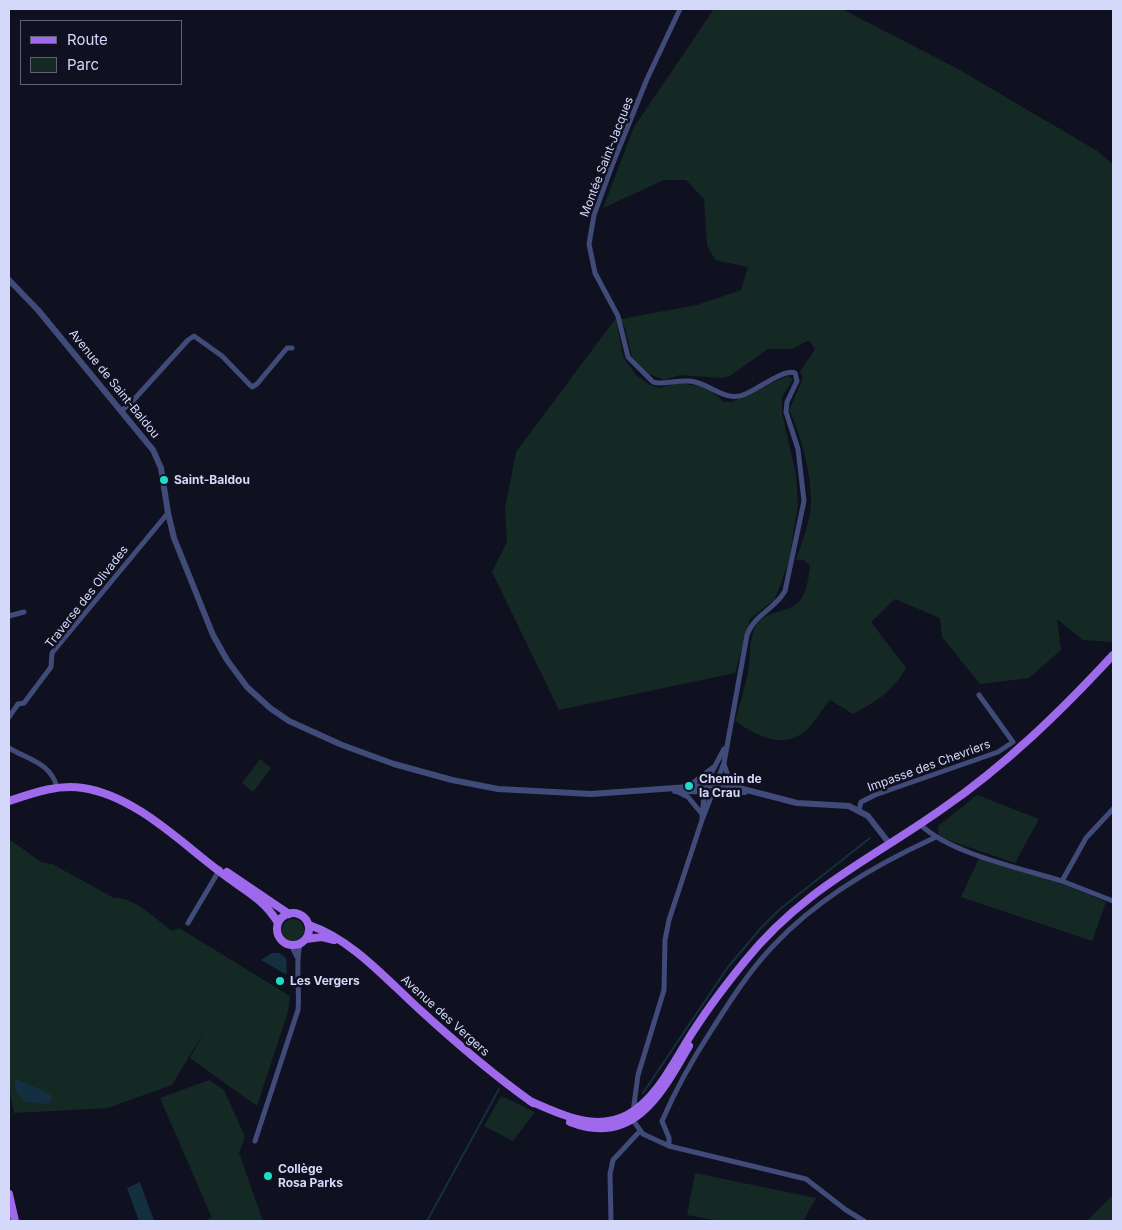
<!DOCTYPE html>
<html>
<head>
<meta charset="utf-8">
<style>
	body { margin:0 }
	#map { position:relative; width:1122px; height:1230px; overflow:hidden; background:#101120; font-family:Inter,sans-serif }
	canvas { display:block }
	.frame { position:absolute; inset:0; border:10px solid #d4d8f9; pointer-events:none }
	.legend { position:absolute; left:20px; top:20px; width:162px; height:65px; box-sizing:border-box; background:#101120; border:1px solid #5e6177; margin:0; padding:6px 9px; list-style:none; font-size:15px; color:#d4d8f9 }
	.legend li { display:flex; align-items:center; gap:10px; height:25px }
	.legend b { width:25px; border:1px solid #5e6177 }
</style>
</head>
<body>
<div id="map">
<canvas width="1122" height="1230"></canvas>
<div class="frame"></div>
<ul class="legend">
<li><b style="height:6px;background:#9e69eb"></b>Route</li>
<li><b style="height:14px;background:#142923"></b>Parc</li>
</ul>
</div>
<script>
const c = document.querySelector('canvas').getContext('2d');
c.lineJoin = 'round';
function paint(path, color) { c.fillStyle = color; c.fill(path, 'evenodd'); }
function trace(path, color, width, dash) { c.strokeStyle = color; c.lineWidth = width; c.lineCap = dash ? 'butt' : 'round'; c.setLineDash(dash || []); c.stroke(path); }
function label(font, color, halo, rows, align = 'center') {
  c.font = font + ' Inter,sans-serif'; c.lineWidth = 5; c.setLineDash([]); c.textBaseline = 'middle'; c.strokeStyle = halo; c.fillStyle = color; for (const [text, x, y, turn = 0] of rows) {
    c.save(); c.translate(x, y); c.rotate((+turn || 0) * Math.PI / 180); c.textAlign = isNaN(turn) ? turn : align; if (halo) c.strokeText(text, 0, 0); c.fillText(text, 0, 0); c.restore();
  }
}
const green = new Path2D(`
	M 714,9 L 842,9 L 958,69 L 1099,152 L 1113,165 L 1112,642 L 1083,640 L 1057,619 L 1061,650 L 1029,678 L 980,684 L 942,637 L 940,618 L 895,599 L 871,622 L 906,668 C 892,692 877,701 853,714 L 830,700 C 823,708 809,731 800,735 C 777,748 755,734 735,721 C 740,705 744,689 748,672 C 751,658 748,635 758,623 C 768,611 783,613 795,605 C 806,599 809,577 810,566 L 804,560 L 796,560 C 802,542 810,522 811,504 C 812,477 801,434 789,410 L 803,378 L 800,372 L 815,349 L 809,340 L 792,349 L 768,349 L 730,376 L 721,378 L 680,375 L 664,380 L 647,373 L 632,357 L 625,328 L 621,319 L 697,305 L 741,290 L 748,267 L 715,260 L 707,245 L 704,199 L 686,180 L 664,180 L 603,208 L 634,127 Z
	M 616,318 L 623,357 L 636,375 L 650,385 L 660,388 L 677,383 L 698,386 L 710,390 L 724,402 L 732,402 L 787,376 L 793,379 L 782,397 L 782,413 L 796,475 L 798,506 L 788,564 L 775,599 L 750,619 L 735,673 L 559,710 L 492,572 L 507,542 L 505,509 L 516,452 Z
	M 260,759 L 271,768 L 253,792 L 242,783 Z
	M 977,795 L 1039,819 L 1015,863 L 939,837 L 938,826 Z
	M 12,841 L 41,862 L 52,864 L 114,898 C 134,896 157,920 172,931 L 179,928 L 290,996 L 288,1012 L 257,1106 L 190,1058 L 205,1030 L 172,1085 L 108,1108 L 14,1113 L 9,1087 L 9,842 Z
	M 979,858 L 1068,886 L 1106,902 L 1092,941 L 961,897 Z
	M282 930a11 11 0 1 1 22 0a11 11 0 1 1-22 0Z
	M 209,1080 L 224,1090 L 245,1137 L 239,1153 L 263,1221 L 209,1221 L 208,1219 L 212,1218 L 160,1098 Z
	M 501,1096 L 535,1112 L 513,1141 L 484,1126 Z
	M 695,1173 L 816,1198 L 803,1221 L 720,1221 L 687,1215 Z
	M 1113,1195 L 1113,1221 L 1087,1221 Z`);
const water = new Path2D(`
	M 272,953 L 279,953 L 286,958 L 287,973 L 285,974 L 261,960 Z
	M 17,1079 L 48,1093 L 53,1098 L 48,1104 L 25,1102 L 18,1094 L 14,1084 Z
	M 140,1182 L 154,1221 L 139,1221 L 127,1188 Z`);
const stream = new Path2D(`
	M 643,1093 L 728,967 L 761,928 L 780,909 L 870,838
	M 427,1221 L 499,1089`);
const minor = new Path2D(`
	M 122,410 L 129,405 L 188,340 L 194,336 L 222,356 L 252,387 L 257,384 L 287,348 L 292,348
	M 9,616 L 24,612
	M 9,717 L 18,704 L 24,703 L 51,667 L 52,653 L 168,513
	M 9,748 C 27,759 52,763 57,788
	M 724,764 L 728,776 L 739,788
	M 689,786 L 715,766 L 724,749
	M 678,792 L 688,797 L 702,814
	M 859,810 L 861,802 L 875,795 L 998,752 L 1013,742 L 979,695
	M 702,818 L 705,785 L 715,766
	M 920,824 C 948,853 1023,869 1062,881 L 1086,838 L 1113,809
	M 1062,881 L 1113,901
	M 188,923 L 220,869
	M 291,945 L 297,957
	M 633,1112 L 638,1075 L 664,990 L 665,940 L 669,920 L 702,820 L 724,763 L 747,635 C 754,615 775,609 785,591 L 804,501 L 798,449 L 786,412 L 787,402 L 797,381 L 795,373 C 784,368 756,391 743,395 C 725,401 712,386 695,382 C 682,378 662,386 653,382 L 628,357 L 618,316 L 595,273 L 589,244 L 594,215 L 613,163 L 647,79 L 680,9
	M 632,1119 L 643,1134 L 669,1146 L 806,1179 L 846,1210 L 864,1221
	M 255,1141 L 298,1010 C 300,988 295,965 300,944
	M 669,1146 L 669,1138 L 662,1121 C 676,1089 692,1060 711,1031 C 730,1001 749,971 774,945 C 818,898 877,864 934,838
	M 611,1221 L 610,1174 L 613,1160 L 640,1131`);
const tertiary = new Path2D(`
	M 9,280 L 38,310 L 153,450 L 161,468 L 168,513 L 174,538 L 213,635 L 227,660 L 247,687 L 270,708 L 289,721 L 342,745 L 394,764 L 452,780 L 498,789 L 591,794 L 717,785 L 739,788 L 797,803 L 849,806 L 868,816 L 889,843
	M 675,791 L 745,792`);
const primary = new Path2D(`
	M 9,801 C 33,793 57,784 83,788 C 135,796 179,841 219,871 C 241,889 264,898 278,923
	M 227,872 L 289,914
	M277 929a16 16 0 1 1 32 0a16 16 0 1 1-32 0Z
	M 309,925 C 351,939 385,978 418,1008 C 455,1042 492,1074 533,1103
	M 306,939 L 322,937 L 334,940
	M 530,1101 C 560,1114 594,1132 627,1115 C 659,1098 676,1056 696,1027 C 711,1004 728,982 745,961 C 803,889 870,860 942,809 C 1006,765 1061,711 1113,655
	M 570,1122 C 634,1147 662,1093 689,1046
	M 9,1194 L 15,1221`);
const markers = [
	[164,480,5,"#1dddc6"],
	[689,786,5,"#1dddc6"],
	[280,981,5,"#1dddc6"],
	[268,1176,5,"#1dddc6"]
];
const streetNames = [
	["Montée Saint-Jacques",607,157,-69],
	["Avenue de Saint-Baldou",114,384,51],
	["Traverse des Olivades",87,597,-52],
	["Impasse des Chevriers",929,766,-20],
	["Avenue des Vergers",445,1016,42]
];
const poiNames = [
	["Saint-Baldou",174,480],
	["Chemin de",699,779],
	["la Crau",699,793],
	["Les Vergers",290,981],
	["Collège",278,1169],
	["Rosa Parks",278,1183]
];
paint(green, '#142923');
paint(water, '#142f40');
trace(stream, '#142f40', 2);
trace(minor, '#414b79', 5);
trace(tertiary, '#414b79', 6);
trace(primary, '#9e69eb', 8);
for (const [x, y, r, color] of markers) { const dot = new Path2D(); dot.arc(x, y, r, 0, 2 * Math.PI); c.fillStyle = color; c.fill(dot); trace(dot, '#101120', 2); }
label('12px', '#d4d8f9', '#101120', streetNames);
label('bold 12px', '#d4d8f9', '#101120', poiNames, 'left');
</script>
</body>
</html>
